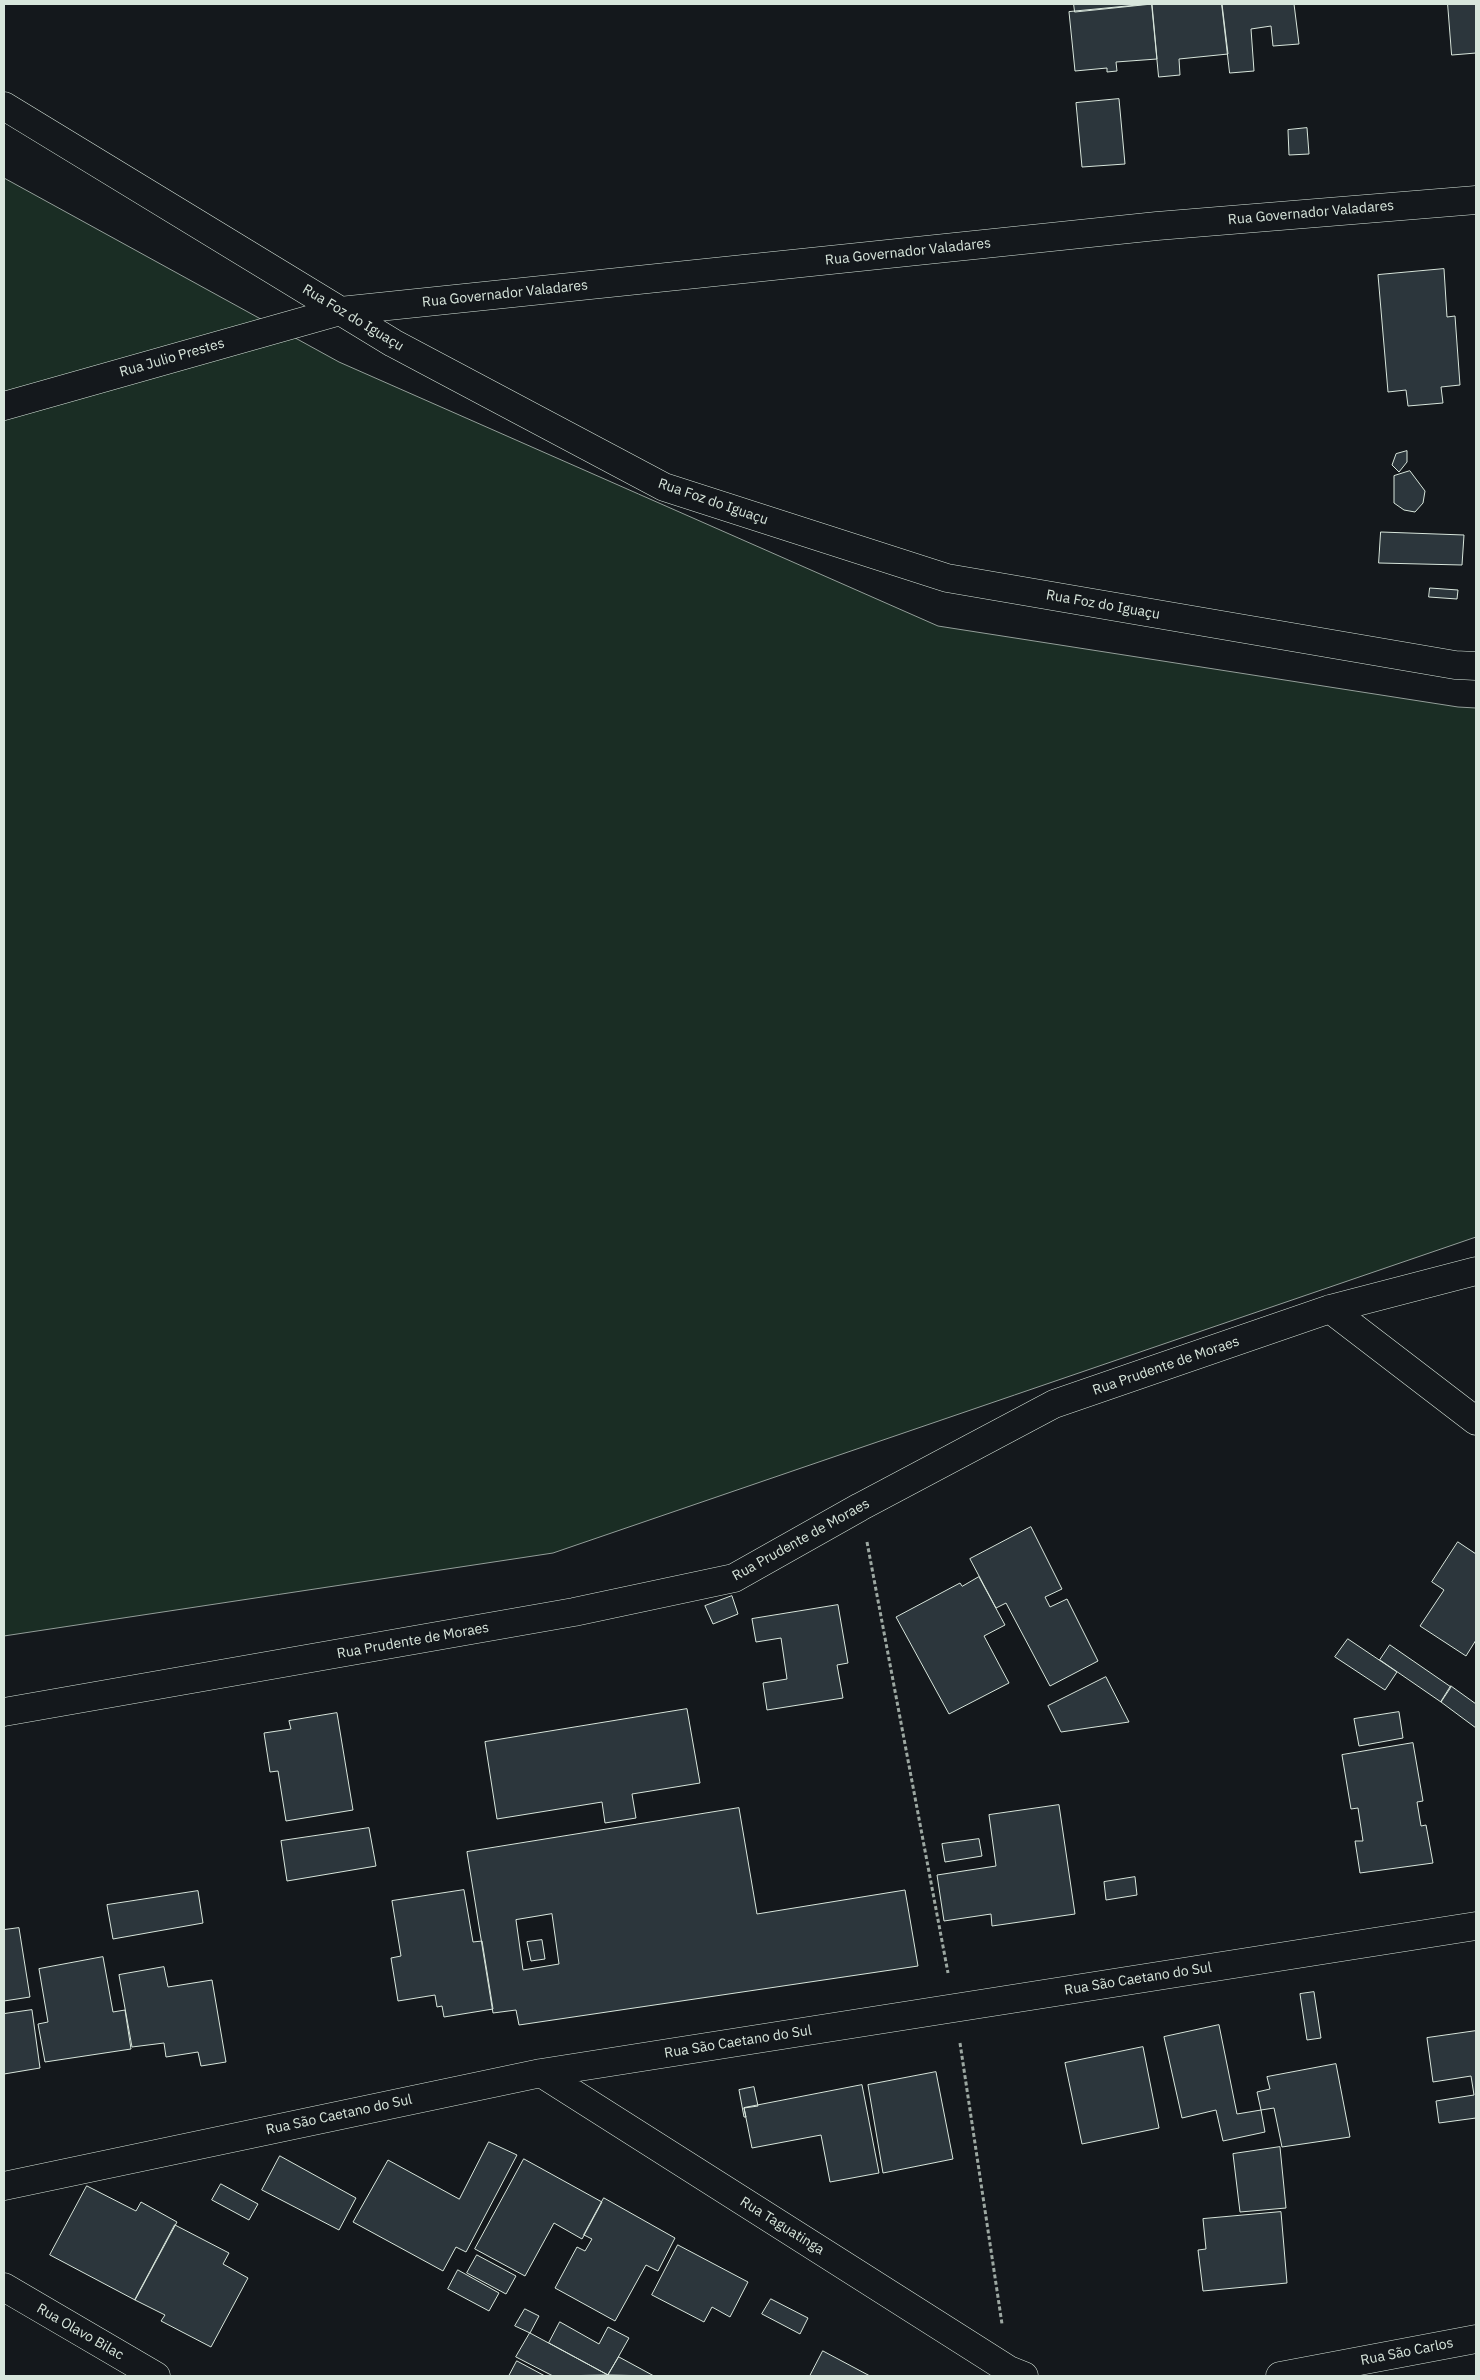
<!DOCTYPE html>
<html>
<head>
<meta charset="utf-8">
<style>
	body { margin:0 }
	#map { position:relative; width:1480px; height:2380px; overflow:hidden; background:#14181c; font-family:"IBM Plex Sans",sans-serif }
	canvas { display:block }
	.frame { position:absolute; inset:0; border:5px solid #d8e6dc; pointer-events:none }
</style>
</head>
<body>
<div id="map">
<canvas width="1480" height="2380"></canvas>
<div class="frame"></div>
</div>
<script>
const c = document.querySelector('canvas').getContext('2d');
c.lineJoin = 'round';
function paint(path, color) { c.fillStyle = color; c.fill(path, 'evenodd'); }
function trace(path, color, width, dash) { c.strokeStyle = color; c.lineWidth = width; c.lineCap = dash ? 'butt' : 'round'; c.setLineDash(dash || []); c.stroke(path); }
function label(font, color, halo, rows, align = 'center') {
  c.font = font + ' "IBM Plex Sans",sans-serif'; c.lineWidth = 4; c.setLineDash([]); c.textBaseline = 'middle'; c.strokeStyle = halo; c.fillStyle = color; for (const [text, x, y, turn = 0] of rows) {
    c.save(); c.translate(x, y); c.rotate((+turn || 0) * Math.PI / 180); c.textAlign = isNaN(turn) ? turn : align; if (halo) c.strokeText(text, 0, 0); c.fillText(text, 0, 0); c.restore();
  }
}
const green = new Path2D(`
	M 4,178 L 339,362 L 938,626 L 1458,707 L 1476,708 L 1476,1237 L 553,1553 L 4,1636 Z`);
const building = new Path2D(`
	M 1074,4 L 1152,4 L 1075,12 Z
	M 1152,4 L 1157,59 L 1116,62 L 1117,71 L 1107,72 L 1107,68 L 1075,71 L 1069,12 Z
	M 1152,4 L 1222,4 L 1228,54 L 1179,59 L 1180,75 L 1159,77 Z
	M 1222,4 L 1294,4 L 1299,44 L 1273,46 L 1271,26 L 1251,29 L 1254,71 L 1230,73 Z
	M 1448,4 L 1476,4 L 1476,53 L 1452,55 Z
	M 1119,99 L 1125,164 L 1082,167 L 1076,103 Z
	M 1307,128 L 1309,154 L 1289,155 L 1288,130 Z
	M 1444,269 L 1447,317 L 1455,316 L 1460,385 L 1441,387 L 1443,403 L 1408,406 L 1406,390 L 1388,392 L 1378,275 Z
	M 1407,451 L 1407,462 L 1399,472 L 1392,465 L 1396,454 Z
	M 1410,471 L 1425,491 L 1423,503 L 1415,512 L 1404,510 L 1394,503 L 1394,476 Z
	M 1381,532 L 1464,535 L 1462,565 L 1379,563 Z
	M 1430,588 L 1458,590 L 1457,599 L 1429,597 Z
	M 1031,1527 L 1062,1589 L 1045,1597 L 1050,1607 L 1067,1599 L 1098,1661 L 1050,1686 L 1006,1603 L 996,1608 L 970,1559 Z
	M 1458,1542 L 1476,1554 L 1476,1640 L 1466,1656 L 1420,1626 L 1444,1590 L 1432,1582 Z
	M 979,1577 L 1005,1625 L 984,1636 L 1009,1683 L 949,1714 L 896,1617 L 960,1583 L 962,1586 Z
	M 732,1596 L 738,1614 L 713,1624 L 705,1606 Z
	M 838,1605 L 848,1663 L 837,1665 L 843,1698 L 767,1710 L 763,1683 L 787,1679 L 781,1638 L 756,1642 L 752,1619 Z
	M 1348,1639 L 1397,1672 L 1385,1690 L 1335,1657 Z
	M 1390,1645 L 1451,1687 L 1441,1702 L 1380,1660 Z
	M 1106,1677 L 1129,1722 L 1061,1732 L 1048,1706 Z
	M 1451,1686 L 1476,1704 L 1476,1728 L 1441,1702 Z
	M 687,1709 L 700,1783 L 632,1794 L 636,1818 L 605,1823 L 602,1802 L 497,1819 L 485,1742 Z
	M 1399,1712 L 1403,1738 L 1359,1746 L 1354,1719 Z
	M 337,1713 L 353,1810 L 286,1821 L 278,1771 L 270,1772 L 264,1733 L 291,1729 L 289,1721 Z
	M 1413,1743 L 1423,1801 L 1417,1802 L 1421,1826 L 1426,1825 L 1433,1863 L 1360,1873 L 1355,1841 L 1363,1841 L 1358,1808 L 1351,1809 L 1342,1755 Z
	M 1059,1805 L 1075,1914 L 992,1926 L 991,1914 L 944,1921 L 937,1875 L 996,1866 L 989,1815 Z
	M 739,1808 L 757,1914 L 905,1890 L 918,1966 L 519,2025 L 516,2010 L 493,2013 L 467,1852 Z
	M 369,1828 L 376,1866 L 287,1881 L 281,1841 Z
	M 979,1839 L 982,1856 L 945,1862 L 942,1844 Z
	M 1135,1877 L 1137,1895 L 1106,1900 L 1104,1882 Z
	M 464,1890 L 473,1942 L 482,1941 L 493,2009 L 444,2017 L 442,2006 L 437,2007 L 435,1995 L 398,2001 L 391,1958 L 401,1956 L 392,1901 Z
	M 198,1891 L 203,1923 L 113,1939 L 107,1905 Z
	M 552,1914 L 559,1964 L 523,1970 L 516,1920 Z
	M 19,1928 L 30,1997 L 4,2001 L 4,1930 Z
	M 542,1940 L 545,1959 L 531,1961 L 527,1942 Z
	M 103,1957 L 113,2012 L 125,2010 L 131,2049 L 45,2062 L 38,2024 L 48,2022 L 39,1969 Z
	M 164,1967 L 168,1987 L 212,1980 L 226,2062 L 201,2066 L 198,2052 L 166,2057 L 164,2043 L 132,2047 L 119,1975 Z
	M 1314,1992 L 1321,2038 L 1307,2040 L 1300,1994 Z
	M 32,2010 L 40,2068 L 4,2074 L 4,2014 Z
	M 1219,2025 L 1237,2114 L 1261,2110 L 1265,2132 L 1223,2141 L 1216,2110 L 1182,2118 L 1164,2037 Z
	M 1476,2031 L 1476,2118 L 1439,2123 L 1436,2101 L 1474,2095 L 1471,2076 L 1433,2082 L 1427,2038 Z
	M 1143,2047 L 1159,2128 L 1082,2144 L 1065,2063 Z
	M 1336,2064 L 1350,2137 L 1282,2147 L 1274,2108 L 1261,2110 L 1257,2092 L 1270,2089 L 1267,2077 Z
	M 936,2072 L 953,2159 L 883,2173 L 868,2085 Z
	M 862,2085 L 879,2173 L 830,2182 L 821,2135 L 752,2148 L 744,2108 Z
	M 754,2087 L 758,2106 L 744,2108 L 746,2117 L 744,2117 L 739,2090 Z
	M 489,2142 L 517,2155 L 466,2252 L 456,2247 L 443,2271 L 353,2222 L 388,2160 L 459,2199 Z
	M 1280,2147 L 1286,2208 L 1240,2212 L 1233,2154 Z
	M 280,2156 L 356,2198 L 339,2230 L 262,2190 Z
	M 524,2159 L 602,2202 L 582,2239 L 554,2223 L 525,2276 L 475,2249 Z
	M 221,2184 L 258,2204 L 249,2220 L 212,2200 Z
	M 87,2186 L 136,2211 L 141,2202 L 177,2222 L 135,2300 L 50,2255 Z
	M 604,2198 L 675,2238 L 658,2271 L 646,2265 L 615,2321 L 555,2288 L 577,2247 L 585,2251 L 592,2239 L 584,2235 Z
	M 1281,2212 L 1287,2283 L 1203,2291 L 1198,2250 L 1206,2249 L 1203,2219 Z
	M 175,2225 L 229,2253 L 223,2264 L 248,2278 L 211,2347 L 161,2321 L 165,2315 L 135,2300 Z
	M 678,2245 L 748,2282 L 730,2317 L 712,2307 L 704,2322 L 652,2295 Z
	M 477,2255 L 516,2276 L 506,2294 L 467,2273 Z
	M 458,2270 L 499,2293 L 489,2311 L 448,2289 Z
	M 771,2299 L 808,2318 L 800,2334 L 762,2314 Z
	M 525,2309 L 539,2316 L 530,2333 L 515,2326 Z
	M 560,2322 L 599,2344 L 608,2327 L 629,2338 L 608,2375 L 549,2343 Z
	M 530,2333 L 608,2375 L 553,2376 L 516,2357 Z
	M 823,2351 L 870,2376 L 810,2376 Z
	M 619,2357 L 654,2376 L 608,2375 Z
	M 517,2361 L 545,2376 L 509,2376 Z`);
const path = new Path2D(`
	M 867,1542 L 948,1973
	M 960,2043 L 1002,2324`);
const street = new Path2D(`
	M 4,106 L 393,343 L 664,487 L 947,578 L 1455,665 L 1476,666
	M 4,406 L 340,311 L 1157,226 L 1476,200
	M 1330,1309 L 1476,1421
	M 4,1712 L 574,1612 L 734,1578 L 860,1507 L 1054,1404 L 1330,1309 L 1476,1271
	M 541,2073 L 1009,2370 L 1024,2376
	M 4,2186 L 541,2073 L 1476,1926
	M 4,2287 L 156,2376
	M 1280,2376 L 1476,2339`);
const streetNames = [
	["Rua Governador Valadares",1311,213,-5],
	["Rua Governador Valadares",908,252,-6],
	["Rua Governador Valadares",505,294,-6],
	["Rua Foz do Iguaçu",353,318,31],
	["Rua Julio Prestes",172,358,-16],
	["Rua Foz do Iguaçu",713,502,19],
	["Rua Foz do Iguaçu",1103,605,10],
	["Rua Prudente de Moraes",1166,1366,-19],
	["Rua Prudente de Moraes",801,1540,-29],
	["Rua Prudente de Moraes",413,1641,-10],
	["Rua São Caetano do Sul",1138,1979,-9],
	["Rua São Caetano do Sul",738,2042,-9],
	["Rua São Caetano do Sul",339,2115,-12],
	["Rua Taguatinga",782,2226,32],
	["Rua Olavo Bilac",80,2332,30],
	["Rua São Carlos",1407,2352,-11]
];
paint(green, '#1a2d24');
trace(green, '#939e99', 1);
paint(building, '#2c363c');
trace(building, '#d8e6dc', 1);
trace(street, '#d8e6dc', 29);
trace(path, '#9da8a2', 3, [4, 2.5]);
trace(street, '#14181c', 28);
label('14px', '#d8e6dc', '#14181c', streetNames);
</script>
</body>
</html>
